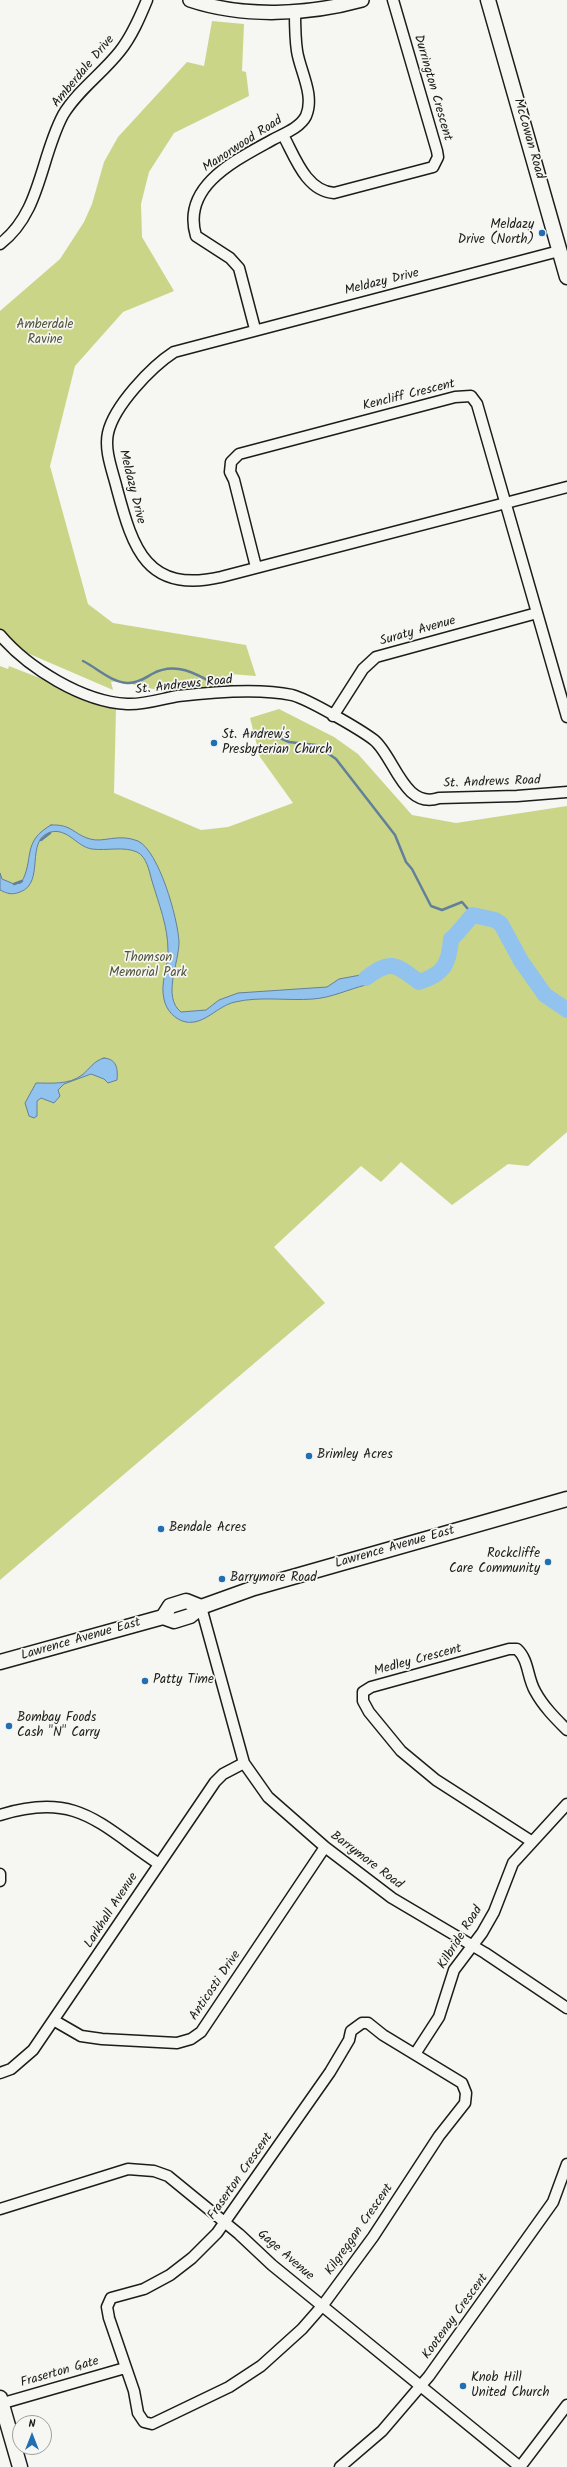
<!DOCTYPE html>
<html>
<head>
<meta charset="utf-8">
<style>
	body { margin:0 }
	#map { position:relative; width:567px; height:2467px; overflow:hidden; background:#f6f6f2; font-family:Kalam,sans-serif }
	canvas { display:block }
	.north { position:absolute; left:12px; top:2415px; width:40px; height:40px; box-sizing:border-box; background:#f6f6f2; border:1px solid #9f9f9c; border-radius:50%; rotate:0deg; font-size:11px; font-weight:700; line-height:16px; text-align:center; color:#1c1c1c }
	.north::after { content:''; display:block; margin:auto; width:14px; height:18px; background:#1f6fb2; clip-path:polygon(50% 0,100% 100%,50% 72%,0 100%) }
</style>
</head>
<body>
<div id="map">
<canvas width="567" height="2467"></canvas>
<div class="north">N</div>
</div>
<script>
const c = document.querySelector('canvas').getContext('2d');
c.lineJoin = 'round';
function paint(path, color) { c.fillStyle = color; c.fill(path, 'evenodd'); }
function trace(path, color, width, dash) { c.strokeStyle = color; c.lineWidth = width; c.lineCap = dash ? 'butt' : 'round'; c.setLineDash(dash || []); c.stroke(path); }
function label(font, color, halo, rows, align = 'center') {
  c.font = font + ' Kalam,sans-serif'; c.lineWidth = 3.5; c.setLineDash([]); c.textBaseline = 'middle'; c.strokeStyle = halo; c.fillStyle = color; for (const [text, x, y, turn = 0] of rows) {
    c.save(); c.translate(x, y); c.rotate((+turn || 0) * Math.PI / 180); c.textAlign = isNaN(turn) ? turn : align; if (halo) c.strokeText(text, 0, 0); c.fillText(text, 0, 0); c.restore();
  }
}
const green = new Path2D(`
	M 212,21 L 244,24 L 242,71 L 246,72 L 249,96 L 174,133 L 149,172 L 141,204 L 142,237 L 174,291 L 123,312 L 75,366 L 50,466 L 88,604 L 113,623 L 246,645 L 256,676 L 230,674 L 233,687 L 171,693 L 118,681 L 111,682 L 113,690 L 11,646 L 0,631 L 0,311 L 60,259 L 84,222 L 92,204 L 104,162 L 118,137 L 187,62 L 204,66 Z
	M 0,666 L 8,669 L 9,666 L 116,708 L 114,793 L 201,830 L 228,827 L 293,803 L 260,757 L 250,718 L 279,709 L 334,737 L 358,754 L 412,815 L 456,823 L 567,806 L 567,1132 L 528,1166 L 508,1164 L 452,1205 L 401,1162 L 381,1182 L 361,1166 L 274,1247 L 325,1303 L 0,1580 Z`);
const water = new Path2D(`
	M 51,825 C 72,824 73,834 90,839 C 104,843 118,833 138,841 C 159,851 178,919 179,942 C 179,963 162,997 181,1012 L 206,1010 L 219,1000 L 238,993 L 327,987 L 339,979 L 366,974 L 366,985 C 349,989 331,998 313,999 C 288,1001 260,996 235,1002 C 217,1006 205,1025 186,1022 C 175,1020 166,1010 164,999 C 160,984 168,966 168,951 C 168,926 159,905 152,881 C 149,871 147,857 137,852 C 123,846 107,851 92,849 C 77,847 68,828 51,832 C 24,839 46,883 20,892 C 12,895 8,894 0,890 L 0,873 L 2,879 L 14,884 L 21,883 C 35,859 21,842 51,825 Z
	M 104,1058 C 117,1059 118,1069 117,1080 L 108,1083 L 104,1079 L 91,1074 L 64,1084 L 58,1090 L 60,1096 L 54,1103 L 41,1098 L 37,1101 L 37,1116 L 34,1118 L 29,1116 L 25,1103 L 36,1083 C 51,1083 69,1085 82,1075 C 90,1069 93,1061 104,1058 Z`);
const stream = new Path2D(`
	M 83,661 C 97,668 111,682 127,683 C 136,684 145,678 152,674 C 178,660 200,676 223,689
	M 271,734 L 289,742 L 316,745 L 336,759 L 395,835 L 406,862 L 412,869 L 431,906 L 442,910 L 462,902 L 473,915
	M 41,840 L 50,833
	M 14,884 L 22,881`);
const river = new Path2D(`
	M 366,978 C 391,959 395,964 419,982 C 444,974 449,964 451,939 C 457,935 471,916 473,915 L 495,920 L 501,924 L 521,961 L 545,995 L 567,1010`);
const minor = new Path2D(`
	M 283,135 C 295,157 306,191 334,193 L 433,167 L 438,157 L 437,151 L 393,0
	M 0,244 C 41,213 40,158 63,115 C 77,91 103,73 120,51 C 132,36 140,17 147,0
	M 559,251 L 174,352 C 151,367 114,406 108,433 C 104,451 113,472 117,489 C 133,549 147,594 221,577 L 567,487
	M 255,329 L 239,268 L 230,258 L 196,236 C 181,186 236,160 272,140 C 283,134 300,128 306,116 C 315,95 300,71 297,51 C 295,38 295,24 295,11
	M 256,567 L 234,480 L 230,472 L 231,462 L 239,454 L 455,397 L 471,396 L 477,404 L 567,717
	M 0,635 C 28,668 83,702 127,704 C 144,705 161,699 178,696 C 212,692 259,688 292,695 C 308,699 361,730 374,740 C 394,756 404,810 439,798 L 517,796 L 567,792
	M 333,716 L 363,669 L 376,657 L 537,613
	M 201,1607 L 244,1763 L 268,1797 L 325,1847 L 392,1898 L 485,1953 L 567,2008
	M 0,1815 C 77,1791 99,1824 159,1864
	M 531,1841 L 436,1780 L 401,1751 L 369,1712 L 363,1701 L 363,1692 L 371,1687 L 509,1649 L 517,1649 C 529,1660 527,1677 535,1691 C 543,1706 555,1718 567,1730
	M 0,1874 L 0,1881
	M 55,2021 L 81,2036 L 102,2039 L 177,2043 L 191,2039 L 201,2032 L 325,1847
	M 362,2023 L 368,2023 L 383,2035 L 462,2083 L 466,2093 L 465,2103 L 439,2136 L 373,2237 L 323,2305 L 302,2329 L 261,2366 L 229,2387 L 152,2424 L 144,2422 L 138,2413 L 134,2391 L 109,2318 L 107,2307 L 111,2298 L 144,2289 L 170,2275 L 192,2258 L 217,2233 L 330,2072 L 349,2040 L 351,2031 Z
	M 415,2054 L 439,2017 L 454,1970 L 482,1933 L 494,1912 L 513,1863 L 567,1804
	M 0,2073 L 11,2069 L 33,2050 L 215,1782 L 223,1774 L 244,1763
	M 0,2209 L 128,2169 L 154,2171 L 168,2176 L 239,2234 L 272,2265 L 520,2467
	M 0,2404 L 125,2368
	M 340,2467 L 382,2431 L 429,2376 L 553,2202 L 567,2164
	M 520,2467 L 567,2405`);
const tertiary = new Path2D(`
	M 190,0 C 244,18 308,15 362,0`);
const secondary = new Path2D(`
	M 488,0 L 567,277
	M 163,1617 L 170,1606 L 186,1601 L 201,1607
	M 0,1662 L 163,1617 L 174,1621 L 190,1616 L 201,1607 L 254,1588 L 567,1499
	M 0,2398 L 20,2467`);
const markers = [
	[542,233,4,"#1f6fb2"],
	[214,743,4,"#1f6fb2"],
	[309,1456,4,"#1f6fb2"],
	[161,1529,4,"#1f6fb2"],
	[548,1562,4,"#1f6fb2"],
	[222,1579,4,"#1f6fb2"],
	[145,1681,4,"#1f6fb2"],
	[9,1726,4,"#1f6fb2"],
	[463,2386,4,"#1f6fb2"]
];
const streetNames = [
	["Amberdale Drive",84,72,-50],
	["Durrington Crescent",432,88,74],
	["McCowan Road",528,139,74],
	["Manorwood Road",243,145,-33],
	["Meldazy Drive",382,283,-14],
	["Kencliff Crescent",409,396,-14],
	["Meldazy Drive",131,487,76],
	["Suraty Avenue",418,632,-16],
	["St. Andrews Road",184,686,-6],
	["St. Andrews Road",492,783,-2],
	["Lawrence Avenue East",395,1548,-16],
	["Lawrence Avenue East",81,1640,-16],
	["Medley Crescent",418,1661,-15],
	["Barrymore Road",366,1861,37],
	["Larkhall Avenue",112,1911,-57],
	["Kilbride Road",461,1938,-58],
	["Anticosti Drive",216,1986,-56],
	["Fraserton Crescent",241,2177,-55],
	["Kilgreggan Crescent",360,2230,-55],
	["Gage Avenue",285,2256,41],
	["Kootenay Crescent",456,2317,-54],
	["Fraserton Gate",60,2373,-16]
];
const poiNames = [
	["Meldazy",534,226,"right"],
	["Drive (North)",534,241,"right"],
	["St. Andrew's",222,736],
	["Presbyterian Church",222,751],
	["Brimley Acres",317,1456],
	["Bendale Acres",169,1529],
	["Rockcliffe",540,1555,"right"],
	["Care Community",540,1570,"right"],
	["Barrymore Road",230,1579],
	["Patty Time",153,1681],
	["Bombay Foods",17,1719],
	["Cash \"N\" Carry",17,1734],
	["Knob Hill",471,2379],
	["United Church",471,2394]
];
const parkNames = [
	["Amberdale",45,326],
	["Ravine",45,341],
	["Thomson",148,959],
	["Memorial Park",148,974]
];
paint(green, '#cbd588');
paint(water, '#92c3ee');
trace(water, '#63809a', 1);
trace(stream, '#63809a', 2.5);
trace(river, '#92c3ee', 16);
trace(minor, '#1c1c1c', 13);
trace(tertiary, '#1c1c1c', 16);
trace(secondary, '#1c1c1c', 17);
trace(minor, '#f6f6f2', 10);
trace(tertiary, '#f6f6f2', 13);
trace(secondary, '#f6f6f2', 14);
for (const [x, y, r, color] of markers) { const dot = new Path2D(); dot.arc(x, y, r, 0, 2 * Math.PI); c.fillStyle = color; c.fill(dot); trace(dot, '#f6f6f2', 1.5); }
label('13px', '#1c1c1c', '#f6f6f2', streetNames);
label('13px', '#1c1c1c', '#f6f6f2', poiNames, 'left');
label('13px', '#51543c', '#f6f6f2', parkNames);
</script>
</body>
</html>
